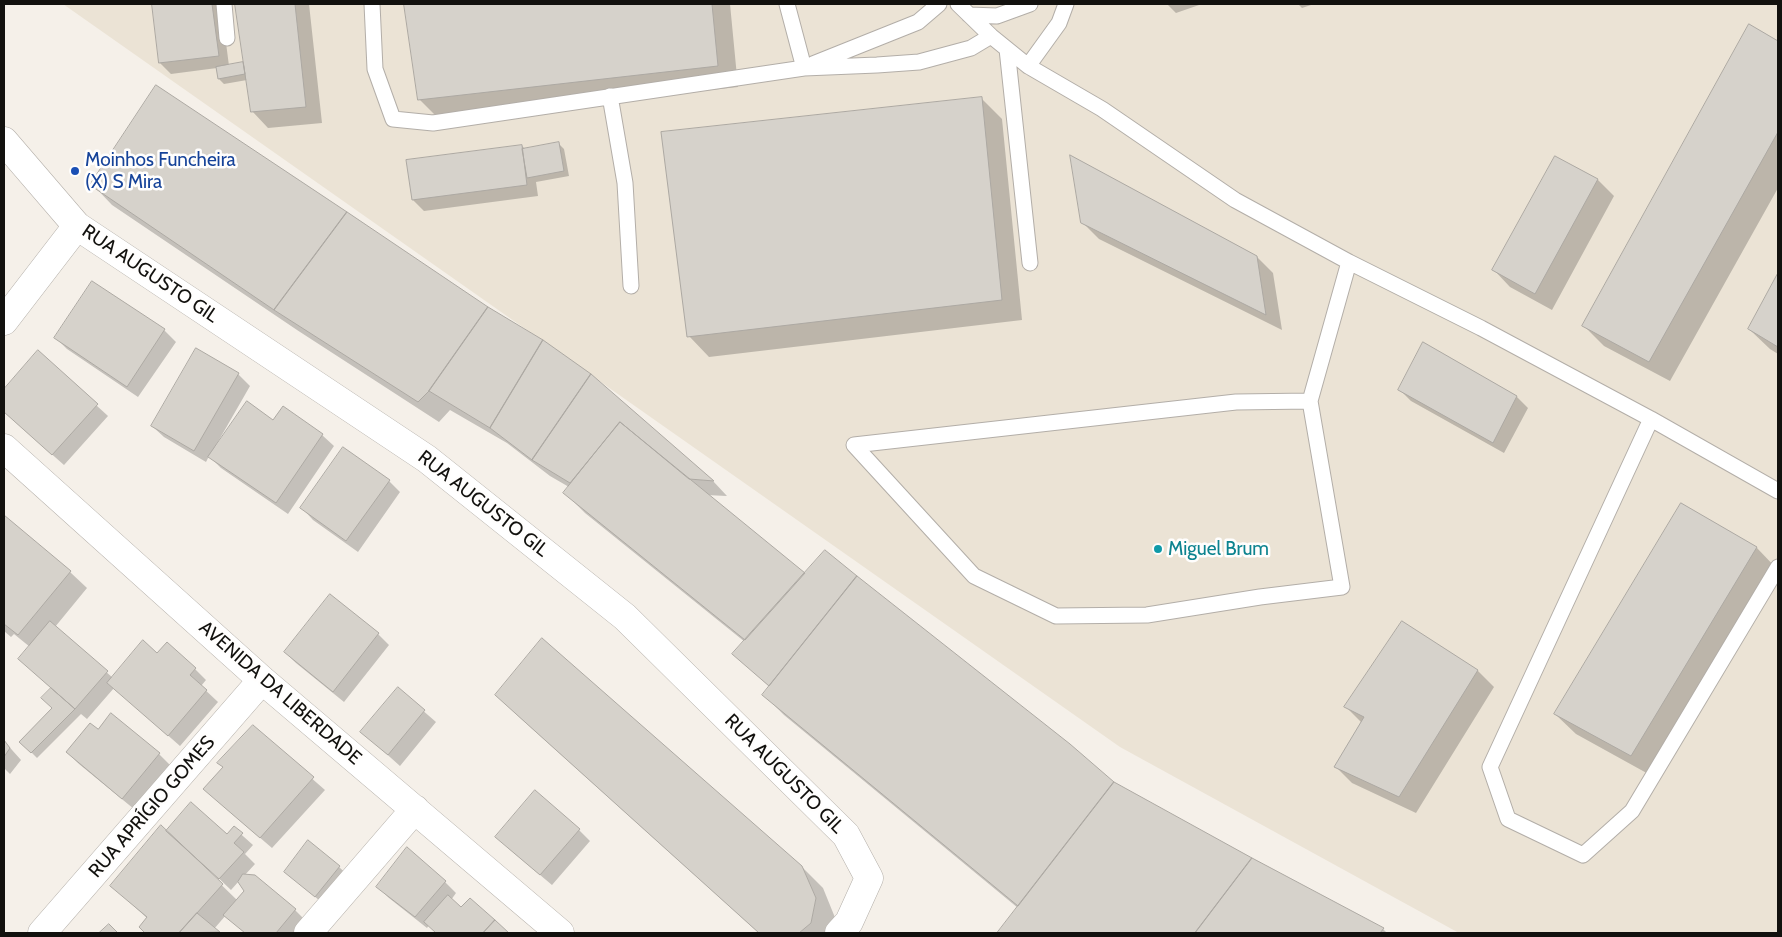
<!DOCTYPE html>
<html>
<head>
<meta charset="utf-8">
<style>
	body { margin:0 }
	#map { position:relative; width:1782px; height:937px; overflow:hidden; background:#f5f0e9; font-family:Cabin,sans-serif }
	canvas { display:block }
	.frame { position:absolute; inset:0; border:5px solid #12110e; pointer-events:none }
</style>
</head>
<body>
<div id="map">
<canvas width="1782" height="937"></canvas>
<div class="frame"></div>
</div>
<script>
const c = document.querySelector('canvas').getContext('2d');
c.lineJoin = 'round';
function paint(path, color) { c.fillStyle = color; c.fill(path, 'evenodd'); }
function trace(path, color, width, dash) { c.strokeStyle = color; c.lineWidth = width; c.lineCap = dash ? 'butt' : 'round'; c.setLineDash(dash || []); c.stroke(path); }
function label(font, color, halo, rows, align = 'center') {
  c.font = font + ' Cabin,sans-serif'; c.lineWidth = 5; c.setLineDash([]); c.textBaseline = 'middle'; c.strokeStyle = halo; c.fillStyle = color; for (const [text, x, y, turn = 0] of rows) {
    c.save(); c.translate(x, y); c.rotate((+turn || 0) * Math.PI / 180); c.textAlign = isNaN(turn) ? turn : align; if (halo) c.strokeText(text, 0, 0); c.fillText(text, 0, 0); c.restore();
  }
}
const built = new Path2D(`
	M 63,4 L 1778,4 L 1778,933 L 1459,933 L 1120,747 Z`);
const shadow = new Path2D(`
	M 153,4 L 221,4 L 229,66 L 243,63 L 245,66 L 236,4 L 309,4 L 322,123 L 268,128 L 252,111 L 247,80 L 224,84 L 219,79 L 217,68 L 171,74 L 160,63 Z
	M 405,4 L 730,4 L 738,87 L 440,120 L 419,99 Z
	M 1167,4 L 1202,4 L 1176,13 Z
	M 1298,4 L 1314,4 L 1302,8 Z
	M 1749,26 L 1778,43 L 1778,188 L 1670,381 L 1604,346 L 1583,325 Z
	M 981,98 L 1002,119 L 1022,320 L 709,357 L 689,336 Z
	M 559,144 L 564,149 L 569,176 L 536,182 L 538,196 L 424,211 L 413,200 L 522,146 L 526,150 Z
	M 1555,157 L 1598,180 L 1614,196 L 1552,310 L 1510,287 L 1494,270 Z
	M 92,184 L 487,308 L 590,375 L 713,481 L 727,496 L 706,495 L 805,575 L 825,552 L 1070,745 L 1113,783 L 1383,929 L 1387,933 L 998,933 L 1018,908 L 784,715 L 764,695 L 770,687 L 734,654 L 745,642 L 585,513 L 565,493 L 569,487 L 550,476 L 507,443 L 450,410 L 439,422 L 297,330 L 112,205 Z
	M 1082,222 L 1257,257 L 1273,273 L 1282,330 L 1099,239 Z
	M 1778,275 L 1778,354 L 1770,349 L 1749,329 Z
	M 92,283 L 164,330 L 176,342 L 138,397 L 67,349 L 56,338 Z
	M 197,350 L 238,374 L 250,386 L 215,447 L 216,448 L 273,421 L 283,407 L 322,435 L 334,446 L 288,514 L 221,468 L 209,456 L 206,462 L 164,437 L 152,426 Z
	M 38,352 L 108,416 L 64,465 L 4,412 L 4,391 Z
	M 1400,390 L 1517,397 L 1528,408 L 1504,453 L 1411,401 Z
	M 389,481 L 400,492 L 358,552 L 313,520 L 302,508 Z
	M 1682,505 L 1757,548 L 1777,569 L 1652,776 L 1576,734 L 1555,714 Z
	M 4,517 L 70,572 L 87,588 L 55,627 L 113,678 L 158,655 L 195,669 L 206,680 L 201,686 L 218,702 L 180,746 L 114,688 L 87,719 L 81,714 L 37,758 L 21,742 L 53,708 L 43,698 L 52,689 L 20,659 L 30,647 L 14,634 L 11,637 L 4,631 Z
	M 330,596 L 378,634 L 389,645 L 344,702 L 296,663 L 285,652 Z
	M 1402,623 L 1478,671 L 1494,687 L 1416,813 L 1352,783 L 1336,767 L 1362,723 L 1346,707 Z
	M 398,689 L 436,722 L 400,766 L 362,732 Z
	M 496,695 L 802,867 L 823,888 L 836,920 L 834,933 L 759,933 L 517,715 Z
	M 253,727 L 325,790 L 272,848 L 216,800 L 224,768 L 219,763 Z
	M 98,731 L 159,754 L 170,765 L 134,809 L 79,764 L 67,752 Z
	M 4,741 L 21,760 L 10,774 L 4,768 Z
	M 234,828 L 253,845 L 245,854 L 255,864 L 244,876 L 295,910 L 306,921 L 296,933 L 245,933 L 226,915 L 214,929 L 219,933 L 147,933 L 141,927 L 148,919 L 112,886 L 166,832 L 227,836 ZM 208,868 L 231,890 L 239,881 L 245,892 L 237,900 L 206,870 Z
	M 579,830 L 590,841 L 552,885 L 508,848 Z
	M 308,842 L 339,867 L 351,878 L 327,907 L 286,872 Z
	M 445,882 L 456,893 L 451,900 L 461,909 L 470,899 L 507,933 L 436,933 L 429,925 L 427,928 L 389,898 L 378,887 Z`);
const building = new Path2D(`
	M 152,4 L 212,4 L 219,56 L 159,63 Z
	M 235,4 L 295,4 L 306,107 L 251,112 Z
	M 404,4 L 712,4 L 718,66 L 418,100 Z
	M 1749,24 L 1778,41 L 1778,132 L 1649,362 L 1582,326 Z
	M 243,62 L 245,74 L 218,79 L 216,67 Z
	M 156,85 L 347,212 L 274,310 L 90,185 Z
	M 982,97 L 1002,300 L 687,337 L 661,132 Z
	M 559,142 L 564,171 L 527,178 L 522,149 Z
	M 522,145 L 527,185 L 412,200 L 406,160 Z
	M 1070,155 L 1257,256 L 1266,315 L 1081,223 Z
	M 1555,156 L 1598,179 L 1535,294 L 1492,270 Z
	M 347,212 L 488,307 L 429,391 L 418,402 L 274,310 Z
	M 1778,273 L 1778,347 L 1748,329 Z
	M 92,281 L 165,329 L 127,387 L 54,338 Z
	M 488,307 L 543,340 L 490,428 L 429,391 Z
	M 543,340 L 591,374 L 532,460 L 490,428 Z
	M 1423,342 L 1517,396 L 1493,443 L 1398,390 Z
	M 196,348 L 239,373 L 194,451 L 151,426 Z
	M 38,350 L 98,404 L 52,455 L 4,412 L 4,389 Z
	M 591,374 L 714,481 L 689,479 L 620,422 L 570,483 L 532,460 Z
	M 247,401 L 273,420 L 283,406 L 323,434 L 276,503 L 208,457 Z
	M 620,422 L 805,573 L 745,640 L 563,493 Z
	M 343,447 L 390,480 L 346,541 L 300,508 Z
	M 1681,503 L 1757,547 L 1631,756 L 1554,714 Z
	M 4,515 L 71,571 L 18,635 L 4,624 Z
	M 825,550 L 857,576 L 769,686 L 732,654 Z
	M 857,576 L 1070,744 L 1114,782 L 1018,906 L 762,695 Z
	M 330,594 L 379,633 L 333,692 L 284,652 Z
	M 50,621 L 108,671 L 75,709 L 18,659 Z
	M 1402,621 L 1478,670 L 1399,797 L 1334,767 L 1364,717 L 1344,707 Z
	M 542,638 L 802,866 L 816,898 L 811,923 L 799,933 L 759,933 L 495,695 Z
	M 143,640 L 157,653 L 167,642 L 196,668 L 190,675 L 207,690 L 168,736 L 107,683 Z
	M 398,687 L 425,710 L 388,755 L 360,732 Z
	M 51,688 L 75,709 L 31,753 L 19,742 L 52,708 L 41,698 Z
	M 111,713 L 160,753 L 122,799 L 66,752 L 90,723 L 98,729 Z
	M 253,725 L 314,777 L 260,838 L 203,789 L 223,767 L 217,763 Z
	M 4,740 L 10,748 L 4,757 Z
	M 1114,782 L 1252,858 L 1195,933 L 997,933 Z
	M 535,790 L 580,829 L 540,875 L 495,837 Z
	M 191,802 L 227,834 L 234,826 L 243,833 L 234,843 L 244,852 L 219,879 L 166,831 Z
	M 161,825 L 223,884 L 179,933 L 145,933 L 139,927 L 147,917 L 110,886 Z
	M 308,840 L 340,866 L 315,897 L 284,872 Z
	M 407,847 L 446,881 L 415,917 L 376,887 Z
	M 1252,858 L 1384,928 L 1380,933 L 1195,933 Z
	M 243,874 L 255,875 L 296,909 L 276,933 L 245,933 L 223,915 L 244,891 L 238,882 Z
	M 448,895 L 461,907 L 470,898 L 495,920 L 483,933 L 436,933 L 424,922 Z
	M 197,913 L 220,932 L 179,933 Z
	M 495,920 L 509,933 L 483,933 Z
	M 109,924 L 118,933 L 99,933 Z`);
const lane = new Path2D(`
	M 224,4 L 227,38
	M 372,4 L 375,69 L 393,119 L 433,123 L 804,68 L 877,65 L 919,62 L 971,48 L 991,36
	M 787,4 L 804,68
	M 958,4 L 991,36 L 1028,66 L 1102,109 L 1235,200 L 1349,262 L 1481,328 L 1651,419 L 1778,491
	M 969,15 L 997,16 L 1030,4
	M 1007,49 L 1030,263
	M 813,64 L 918,22 L 939,4
	M 1028,66 L 1059,23 L 1066,4
	M 610,96 L 625,183 L 631,286
	M 1310,401 L 1342,587 L 1260,597 L 1147,615 L 1056,616 L 974,576 L 854,445 L 1236,402 L 1310,401 L 1349,262
	M 1651,419 L 1490,767 L 1508,819 L 1583,855 L 1632,811 L 1778,567`);
const street = new Path2D(`
	M 4,141 L 77,226 L 427,459 L 625,617 L 846,835 L 869,878 L 849,922 L 839,933
	M 4,321 L 77,226
	M 4,448 L 262,680 L 560,933
	M 42,933 L 262,680
	M 308,933 L 415,809`);
const markers = [
	[75,171,5,"#1a4fb4"],
	[1158,549,5,"#0f9aa8"]
];
const transitNames = [
	["Moinhos Funcheira",85,160],
	["(X) S Mira",85,182]
];
const streetNames = [
	["RUA AUGUSTO GIL",150,274,34],
	["RUA AUGUSTO GIL",483,504,38],
	["AVENIDA DA LIBERDADE",280,693,41],
	["RUA AUGUSTO GIL",784,774,45],
	["RUA APRÍGIO GOMES",152,807,-49]
];
const cultureNames = [
	["Miguel Brum",1168,549]
];
paint(built, '#ebe3d5');
paint(shadow, '#0003');
paint(building, '#d6d2cb');
trace(building, '#ada9a3', 1);
trace(lane, '#b3aea8', 17);
trace(street, '#b3aea8', 29);
trace(lane, '#fff', 15);
trace(street, '#fff', 28);
for (const [x, y, r, color] of markers) { const dot = new Path2D(); dot.arc(x, y, r, 0, 2 * Math.PI); c.fillStyle = color; c.fill(dot); trace(dot, '#fffefd', 2); }
label('19px', '#164399', '#fffefd', transitNames, 'left');
label('19px', '#12110e', '#fffefd', streetNames);
label('19px', '#0d838f', '#fffefd', cultureNames, 'left');
</script>
</body>
</html>
